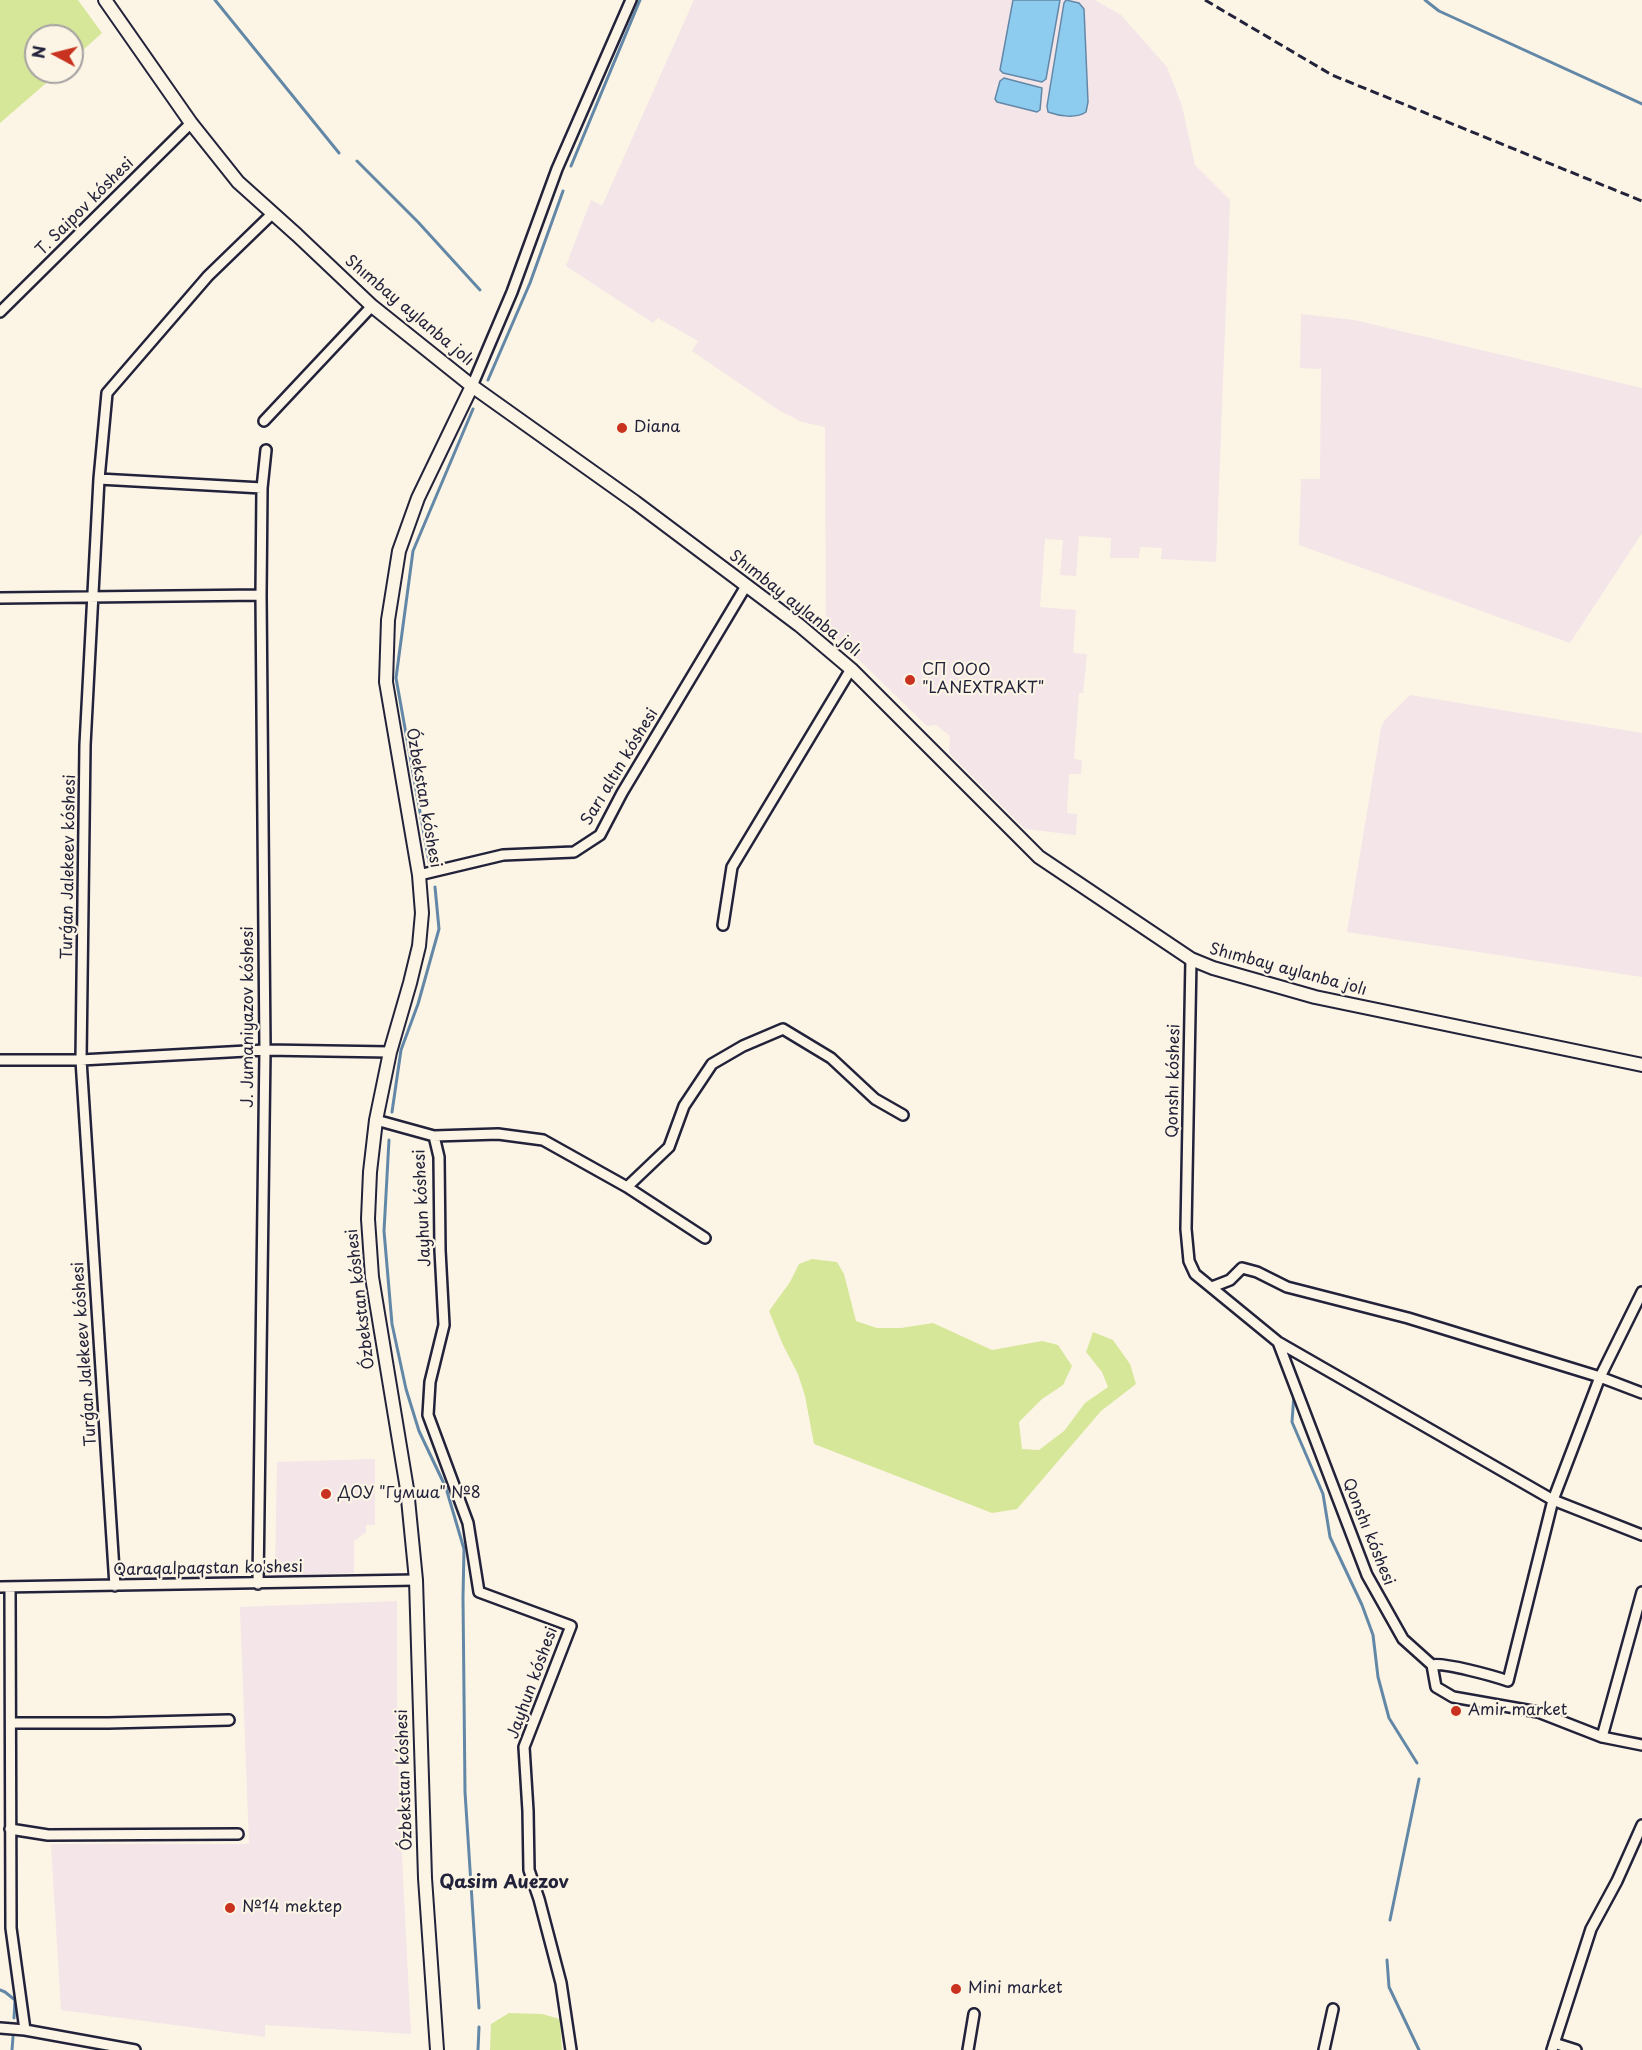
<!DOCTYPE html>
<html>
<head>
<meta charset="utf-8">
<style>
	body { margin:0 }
	#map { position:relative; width:1642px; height:2050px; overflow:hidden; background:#fcf5e5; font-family:"Playpen Sans",sans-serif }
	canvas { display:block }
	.north { position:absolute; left:24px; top:24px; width:60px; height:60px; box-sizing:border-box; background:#fcf5e5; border:2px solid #a5a1a1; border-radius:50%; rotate:277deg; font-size:16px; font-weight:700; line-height:24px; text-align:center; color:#22223b }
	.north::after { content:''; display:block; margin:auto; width:21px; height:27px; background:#c8321e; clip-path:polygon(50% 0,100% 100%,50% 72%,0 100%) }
</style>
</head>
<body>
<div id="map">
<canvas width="1642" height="2050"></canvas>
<div class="north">N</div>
</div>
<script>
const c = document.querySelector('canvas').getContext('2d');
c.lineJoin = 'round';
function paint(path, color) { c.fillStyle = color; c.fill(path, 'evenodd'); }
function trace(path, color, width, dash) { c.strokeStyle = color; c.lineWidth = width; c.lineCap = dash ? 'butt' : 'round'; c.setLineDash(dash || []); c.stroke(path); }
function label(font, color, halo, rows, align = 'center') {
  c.font = font + ' "Playpen Sans",sans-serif'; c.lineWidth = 4.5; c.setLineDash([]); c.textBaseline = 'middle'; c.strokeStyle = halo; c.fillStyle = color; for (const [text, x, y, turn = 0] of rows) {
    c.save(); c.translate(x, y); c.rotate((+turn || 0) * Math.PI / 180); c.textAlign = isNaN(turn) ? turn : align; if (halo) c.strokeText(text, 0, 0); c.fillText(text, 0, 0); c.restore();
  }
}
const built = new Path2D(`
	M 694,0 L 1095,0 L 1121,15 L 1167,67 L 1182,106 L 1195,165 L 1230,200 L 1216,562 L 1161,559 L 1162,548 L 1140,547 L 1139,558 L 1110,558 L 1111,538 L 1079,536 L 1076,576 L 1060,575 L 1063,540 L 1045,539 L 1040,607 L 1076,610 L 1073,653 L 1087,654 L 1083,693 L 1079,693 L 1074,759 L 1082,760 L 1081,774 L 1069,774 L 1067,813 L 1077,814 L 1076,835 L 1025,829 L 949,753 L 950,736 L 936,725 L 927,726 L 826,628 L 825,427 L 802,422 L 780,411 L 692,351 L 698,341 L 658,318 L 653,323 L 566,266 L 591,200 L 602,206 Z
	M 1301,314 L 1354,320 L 1642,388 L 1642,533 L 1570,643 L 1299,545 L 1301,479 L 1320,479 L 1321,369 L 1300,368 Z
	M 1410,695 L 1642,733 L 1642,977 L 1347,932 L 1381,728 L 1384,721 Z
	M 375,1459 L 375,1525 L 366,1525 L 366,1532 L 354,1541 L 354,1573 L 275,1576 L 277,1462 Z
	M 397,1601 L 397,1694 L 400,1819 L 411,2034 L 265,2025 L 265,2037 L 61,2010 L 51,1844 L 249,1844 L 240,1607 Z`);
const green = new Path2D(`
	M 0,0 L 78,0 L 102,33 L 72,60 L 72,36 L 36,36 L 36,72 L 59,72 L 0,123 Z
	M 812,1259 L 837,1262 L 844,1274 L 856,1321 L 877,1328 L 901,1328 L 933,1323 L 992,1350 L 1042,1341 L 1058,1345 L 1072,1366 L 1063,1385 L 1042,1399 L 1019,1422 L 1022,1449 L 1039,1450 L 1064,1431 L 1085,1403 L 1108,1387 L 1102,1372 L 1086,1352 L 1093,1332 L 1113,1340 L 1130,1364 L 1136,1384 L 1101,1411 L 1017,1509 L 992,1513 L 814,1444 L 805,1396 L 798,1374 L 783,1345 L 769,1311 L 790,1282 L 799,1264 Z
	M 509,2013 L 542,2014 L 560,2019 L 562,2050 L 490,2050 L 491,2024 Z`);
const water = new Path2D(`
	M 1013,0 L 1060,0 L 1046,79 L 1042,82 L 1003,73 L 1000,70 Z
	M 1066,0 L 1079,3 L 1084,9 L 1088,102 L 1086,112 C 1076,119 1059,116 1048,112 L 1047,106 L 1064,3 Z
	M 1004,78 L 1042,88 L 1040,110 L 1037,112 L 997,102 L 995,99 L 1000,81 Z`);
const stream = new Path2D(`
	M 215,0 L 339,153
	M 1425,0 L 1439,11 L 1642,104
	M 357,161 L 418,222 L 480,290
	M 571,166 L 640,0
	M 488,380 L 530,283 L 563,191
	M 429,862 L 396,678 L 413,551 L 473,409
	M 392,1112 L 401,1050 L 418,1004 L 439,929 L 435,887
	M 389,1140 L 384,1231 L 392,1324 L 406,1389 L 419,1431 L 446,1488 L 464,1549 L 463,1597 L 465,1792 L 479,2008
	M 1294,1394 L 1292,1422 L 1323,1494 L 1330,1537 L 1362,1605 L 1373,1635 L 1378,1677 L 1389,1718 L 1417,1763
	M 1390,1920 L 1419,1779
	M 1387,1960 L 1389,1987 L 1419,2050
	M 0,1990 L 5,1992 L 15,2000 L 14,2018
	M 12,2050 L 13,2037
	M 478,2050 L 479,2027`);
const street = new Path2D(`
	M 0,312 L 191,123
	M 472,386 L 512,292 L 557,169 L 631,0
	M 264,421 L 372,306
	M 99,479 L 262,488
	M 0,598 L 261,595
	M 419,875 L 503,855 L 574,852 L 600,835 L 622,793 L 746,586
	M 723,925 L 732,867 L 851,669
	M 1191,959 L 1186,1229 L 1189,1261 L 1195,1274 L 1278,1342 L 1553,1500 L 1642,1535
	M 0,1060 L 81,1060 L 265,1050 L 390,1052
	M 376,1120 L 434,1136 L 498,1134 L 543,1140 L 627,1187 L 705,1238
	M 434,1136 L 439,1157 L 440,1250 L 444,1325 L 430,1382 L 428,1415 L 468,1523 L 479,1592 L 571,1626 L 524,1747 L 528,1811 L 529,1870 L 539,1899 L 561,1983 L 571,2050
	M 627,1187 L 669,1147 L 684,1106 L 712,1064 L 743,1046 L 783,1029 L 831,1058 L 875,1099 L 903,1115
	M 1212,1287 L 1230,1280 L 1242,1268 L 1257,1272 L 1287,1287 L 1408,1318 L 1600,1377 L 1642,1393
	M 1278,1342 L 1367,1575 L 1403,1639 L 1432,1665 L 1436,1687 L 1453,1697 L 1538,1712 L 1602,1737 L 1642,1745
	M 258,1584 L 265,1050 L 261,595 L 262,488 L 266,450
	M 115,1586 L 81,1060 L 85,745 L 99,479 L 107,393 L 208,276 L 273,213
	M 0,1587 L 416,1580
	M 10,1587 L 11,1928 L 25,2030
	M 1432,1665 C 1443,1662 1494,1676 1508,1681 L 1553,1500 L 1600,1377 L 1642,1292
	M 12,1723 L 108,1723 L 229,1720
	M 1602,1737 L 1642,1592
	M 10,1829 L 48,1835 L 238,1834
	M 0,2028 L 25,2030 L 135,2050
	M 1554,2043 L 1576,2050
	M 968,2050 L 974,2014
	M 1324,2050 L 1333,2009
	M 1552,2050 L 1591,1929 L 1617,1881 L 1642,1825`);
const secondary = new Path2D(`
	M 105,0 L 191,123 L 238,182 L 297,235 L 372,306 L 472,386 L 635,502 L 799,625 L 851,669 L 1039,857 L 1191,959 L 1213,968 L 1315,997 L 1642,1065
	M 437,2050 L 425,1878 L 416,1580 L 407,1489 L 372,1277 L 368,1219 L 370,1172 L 376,1120 L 390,1052 L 410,983 L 419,946 L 422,913 L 419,875 L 386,682 L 388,620 L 399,551 L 418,498 L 472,386`);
const rail = new Path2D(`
	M 1205,0 L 1332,75 L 1642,201`);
const markers = [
	[622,428,6,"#c8321e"],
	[910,680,6,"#c8321e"],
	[326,1494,6,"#c8321e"],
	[1456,1711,6,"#c8321e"],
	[230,1908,6,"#c8321e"],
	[956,1989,6,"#c8321e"]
];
const streetNames = [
	["T. Saipov kóshesi",85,207,-45],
	["Shımbay aylanba jolı",409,311,40],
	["Shımbay aylanba jolı",795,604,38],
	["Sarı altın kóshesi",620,767,-59],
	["Ózbekstan kóshesi",423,798,80],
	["Turǵan Jalekeev kóshesi",69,867,-89],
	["Shımbay aylanba jolı",1288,970,15],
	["J. Jumaniyazov kóshesi",249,1017,-90],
	["Qonshı kóshesi",1174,1081,-89],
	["Jayhun kóshesi",423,1208,-93],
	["Ózbekstan kóshesi",361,1299,-97],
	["Turǵan Jalekeev kóshesi",85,1354,-94],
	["Qonshı kóshesi",1368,1532,68],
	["Qaraqalpaqstan ko'shesi",208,1569,-1],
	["Jayhun kóshesi",533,1683,-70],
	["Ózbekstan kóshesi",405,1780,-92]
];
const poiNames = [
	["Diana",634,428],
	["СП ООО",922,671],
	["\"LANEXTRAKT\"",922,689],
	["ДОУ \"Гумша\" №8",338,1494],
	["Amir market",1468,1711],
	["№14 mektep",242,1908],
	["Mini market",968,1989]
];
const neighbourhoodNames = [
	["Qasim Auezov",504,1883]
];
paint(built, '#f3e5e8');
paint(green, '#d6e79a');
paint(water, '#8eccef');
trace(water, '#6388a7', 1.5);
trace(stream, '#6388a7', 3);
trace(street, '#22223b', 14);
trace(secondary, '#22223b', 16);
trace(street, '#fcf5e5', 9);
trace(secondary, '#fcf5e5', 12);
trace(rail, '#22223b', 3, [9, 4.5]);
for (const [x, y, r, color] of markers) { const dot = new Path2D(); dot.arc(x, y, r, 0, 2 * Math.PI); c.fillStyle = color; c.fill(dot); trace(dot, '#fcf5e5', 2); }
label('16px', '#22223b', '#fcf5e5', streetNames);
label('16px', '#22223b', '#fcf5e5', poiNames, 'left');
label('bold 18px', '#22223b', '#fcf5e5', neighbourhoodNames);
</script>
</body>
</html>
